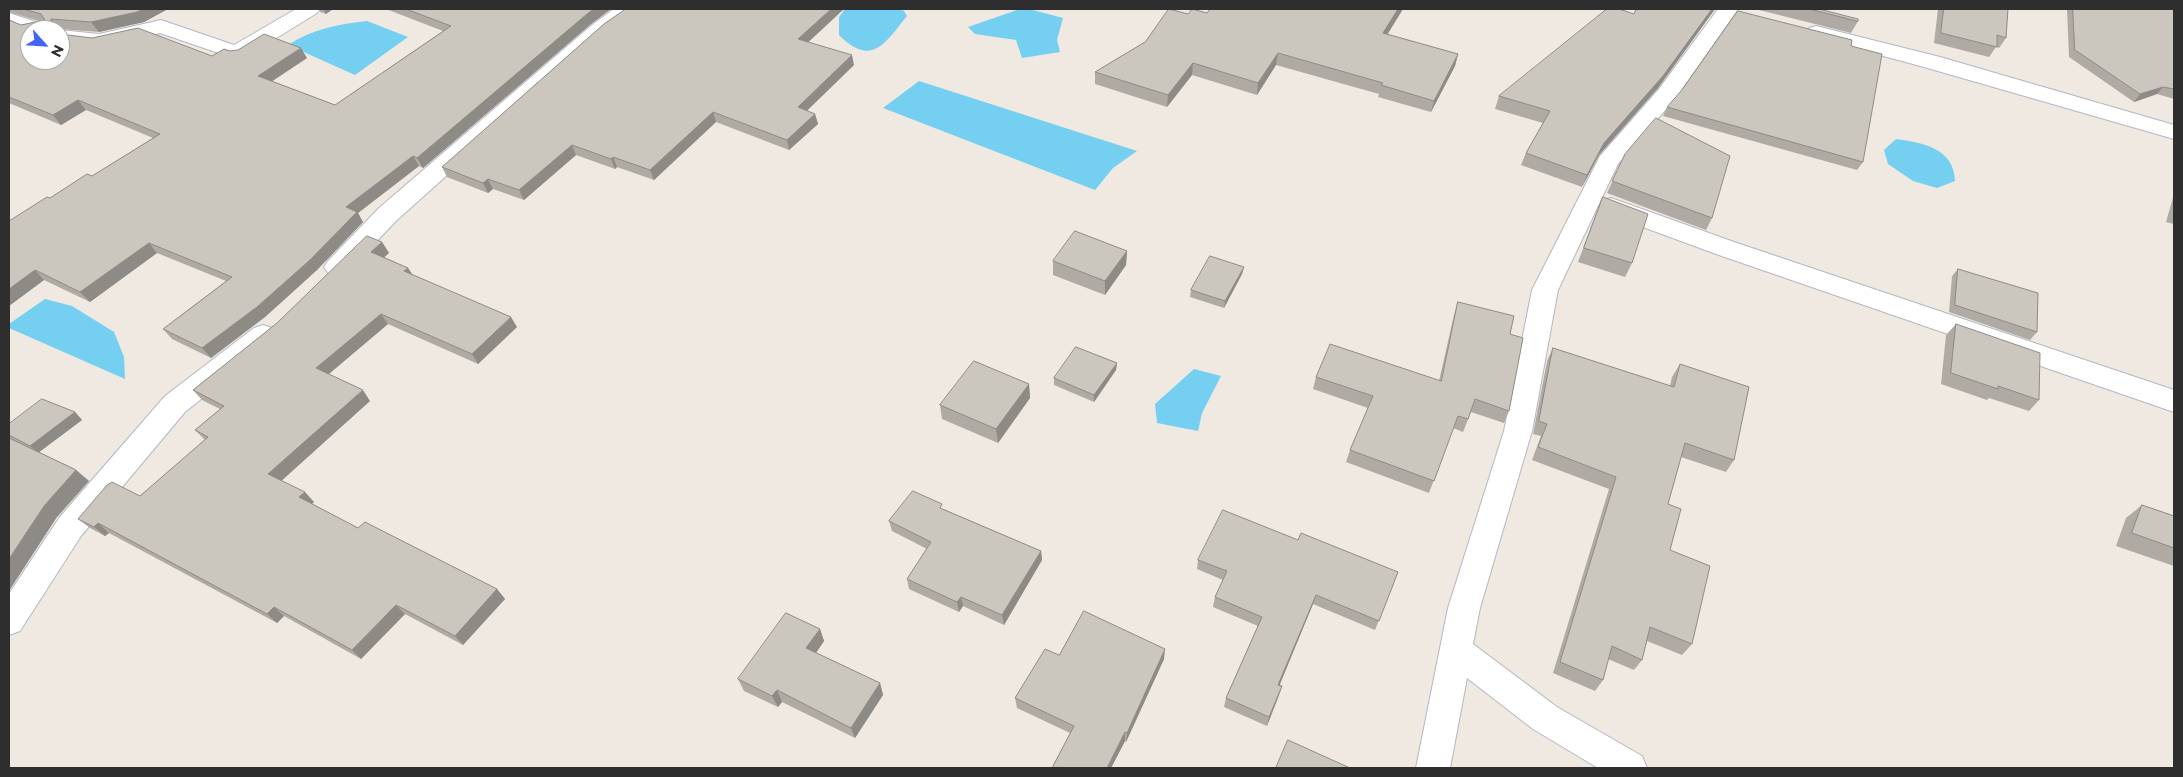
<!DOCTYPE html>
<html>
<head>
<meta charset="utf-8">
<style>
	body { margin:0 }
	#map { position:relative; width:2183px; height:777px; overflow:hidden; background:#efe9e1; font-family:Montserrat,sans-serif }
	canvas { display:block }
	.frame { position:absolute; inset:0; border:10px solid #2e2e2e; pointer-events:none }
	.north { position:absolute; left:20px; top:20px; width:50px; height:50px; box-sizing:border-box; background:#fff; border:1px solid #ababab; border-radius:50%; rotate:116deg; font-size:14px; font-weight:700; line-height:20px; text-align:center; color:#2e2e2e }
	.north::after { content:''; display:block; margin:auto; width:18px; height:22px; background:#4264fb; clip-path:polygon(50% 0,100% 100%,50% 72%,0 100%) }
</style>
</head>
<body>
<div id="map">
<canvas width="2183" height="777"></canvas>
<div class="frame"></div>
<div class="north">N</div>
</div>
<script>
const c = document.querySelector('canvas').getContext('2d');
c.lineJoin = 'round';
function paint(path, color) { c.fillStyle = color; c.fill(path, 'evenodd'); }
function trace(path, color, width, dash) { c.strokeStyle = color; c.lineWidth = width; c.lineCap = dash ? 'butt' : 'round'; c.setLineDash(dash || []); c.stroke(path); }
const water = new Path2D(`
	M 845,9 L 899,9 L 904,11 L 907,16 C 885,43 872,68 839,35 L 839,17 Z
	M 1020,9 L 1029,9 L 1063,18 L 1057,40 L 1060,52 L 1022,58 L 1016,40 L 975,34 L 968,27 Z
	M 367,21 L 408,37 L 355,75 L 288,45 C 312,29 339,24 367,21 Z
	M 919,81 L 1137,151 L 1113,168 L 1095,190 L 883,108 Z
	M 1896,139 C 1923,143 1954,148 1955,181 L 1937,188 L 1913,181 L 1888,164 L 1884,150 Z
	M 45,299 L 72,306 L 114,332 L 124,357 L 125,379 L 9,328 L 9,324 Z
	M 1194,369 L 1221,376 L 1202,413 L 1198,431 L 1157,423 L 1155,404 Z`);
const minor = new Path2D(`
	M 296,9 L 320,9 L 317,13 L 244,58 L 236,59 L 160,33 L 99,46 L 60,42 L 60,30 L 99,34 L 161,20 L 234,45 Z
	M 614,9 L 637,9 L 634,13 L 606,33 L 397,220 L 346,273 L 337,276 L 328,273 L 324,267 L 328,261 L 379,208 L 592,25 Z
	M 1718,9 L 1738,9 L 1675,99 L 1618,164 L 1558,290 L 1532,431 L 1480,608 L 1473,644 L 1557,707 L 1642,756 L 1647,768 L 1598,768 L 1533,729 L 1467,678 L 1450,768 L 1416,768 L 1448,608 L 1504,431 L 1532,290 L 1600,156 L 1659,89 Z
	M 9,13 L 48,26 L 51,30 L 30,30 L 30,33 L 9,26 Z
	M 1816,26 L 1940,57 L 2174,125 L 2174,139 L 1924,67 L 1809,36 L 1806,32 L 1809,28 Z
	M 1611,198 L 1734,242 L 2174,390 L 2174,412 L 1716,254 L 1602,212 L 1599,206 L 1602,200 Z
	M 263,325 L 272,328 L 276,335 L 272,342 L 185,412 L 81,536 L 20,631 L 9,635 L 9,594 L 59,518 L 165,396 L 254,328 Z`);
const wall = new Path2D(`
	M 9,9 L 168,9 L 144,22 L 99,32 L 59,29 L 30,30 L 212,56 L 230,51 L 307,58 L 272,81 L 335,105 L 443,31 L 386,9 L 611,9 L 591,24 L 423,168 L 419,166 L 358,213 L 363,222 L 317,270 L 265,317 L 211,358 L 172,339 L 163,329 L 226,281 L 157,253 L 90,302 L 44,280 L 9,306 L 9,221 L 92,176 L 153,138 L 86,110 L 61,125 L 9,103 L 9,20 L 21,25 L 39,21 L 9,12 Z
	M 319,9 L 333,9 L 326,14 L 320,12 Z
	M 1210,9 L 1403,9 L 1387,34 L 1458,54 L 1455,66 L 1431,112 L 1378,97 L 1379,94 L 1276,65 L 1257,95 L 1192,75 L 1167,107 L 1095,84 L 1095,72 L 1145,42 L 1188,14 L 1207,13 Z
	M 1636,9 L 1715,9 L 1658,88 L 1599,155 L 1582,187 L 1521,165 L 1526,153 L 1543,123 L 1495,109 L 1499,96 L 1634,14 Z
	M 1755,9 L 1819,9 L 1858,21 L 1851,33 Z
	M 1938,9 L 2008,9 L 2006,38 L 1999,48 L 1996,47 L 1989,57 L 1934,43 Z
	M 2067,9 L 2170,9 L 2174,10 L 2174,99 L 2157,94 L 2134,102 L 2069,57 Z
	M 808,42 L 854,65 L 807,111 L 815,114 L 818,124 L 789,150 L 716,122 L 654,180 L 617,167 L 615,169 L 576,155 L 524,200 L 493,189 L 488,193 L 447,177 L 442,167 Z
	M 1851,46 L 1863,162 L 1857,170 L 1663,116 L 1667,107 Z
	M 1625,154 L 1712,218 L 1706,230 L 1607,193 Z
	M 2174,194 L 2174,224 L 2166,222 Z
	M 1603,197 L 1632,263 L 1625,277 L 1578,262 L 1597,211 Z
	M 382,242 L 389,253 L 384,257 L 408,268 L 412,275 L 517,327 L 478,364 L 388,324 L 329,374 L 370,401 L 281,480 L 314,502 L 312,504 L 358,528 L 497,589 L 505,599 L 463,645 L 405,614 L 361,659 L 284,616 L 277,623 L 109,533 L 105,536 L 90,528 L 78,519 L 140,496 L 205,440 L 195,430 L 220,409 L 202,400 L 193,390 Z
	M 1127,251 L 1126,265 L 1105,295 L 1053,275 L 1053,261 Z
	M 1244,267 L 1242,274 L 1224,308 L 1190,297 L 1191,290 Z
	M 1958,269 L 2037,332 L 2030,340 L 1949,312 L 1952,276 Z
	M 1458,302 L 1510,334 L 1509,411 L 1504,423 L 1471,412 L 1463,432 L 1453,428 L 1429,493 L 1346,462 L 1350,450 L 1368,408 L 1313,389 L 1316,377 L 1439,381 L 1454,315 Z
	M 1956,324 L 2039,400 L 2029,411 L 1989,398 L 1987,400 L 1941,384 L 1946,335 Z
	M 1553,348 L 1670,386 L 1672,377 L 1680,364 L 1734,460 L 1726,472 L 1681,457 L 1668,504 L 1670,550 L 1692,644 L 1682,655 L 1647,641 L 1642,660 L 1634,670 L 1608,659 L 1603,680 L 1595,691 L 1553,673 L 1609,489 L 1532,460 L 1541,436 L 1533,434 L 1547,361 Z
	M 1117,363 L 1116,370 L 1094,402 L 1054,385 L 1054,378 Z
	M 1029,384 L 1030,398 L 998,443 L 942,419 L 940,405 Z
	M 75,412 L 82,420 L 39,452 L 76,470 L 89,481 L 57,517 L 9,438 L 9,424 Z
	M 2142,505 L 2174,516 L 2174,566 L 2116,546 L 2126,518 Z
	M 943,509 L 1041,551 L 1042,560 L 1004,625 L 963,606 L 959,612 L 909,589 L 907,579 L 927,549 L 892,531 L 889,521 Z
	M 1298,540 L 1398,572 L 1375,630 L 1313,604 L 1279,685 L 1282,686 L 1279,695 L 1267,726 L 1224,707 L 1226,698 L 1258,626 L 1213,607 L 1215,597 L 1223,580 L 1197,569 L 1198,560 Z
	M 820,629 L 824,641 L 816,653 L 880,683 L 883,695 L 855,738 L 782,702 L 778,707 L 744,691 L 738,679 Z
	M 1059,655 L 1164,659 L 1126,742 L 1125,741 L 1111,768 L 1052,768 L 1070,733 L 1017,708 L 1015,698 Z`);
const shadedWall = new Path2D(`
	M 143,9 L 168,9 L 144,22 L 99,32 L 91,22 Z
	M 323,9 L 333,9 L 326,14 Z
	M 594,9 L 611,9 L 591,24 L 423,168 L 417,158 L 587,14 Z
	M 831,9 L 844,9 L 801,49 L 798,39 Z
	M 1398,9 L 1403,9 L 1381,45 L 1383,33 Z
	M 1712,9 L 1715,9 L 1658,88 L 1599,155 L 1582,187 L 1587,175 L 1604,143 Z
	M 51,19 L 59,29 L 59,30 L 51,30 Z
	M 301,48 L 307,58 L 265,86 L 258,76 Z
	M 1278,53 L 1276,65 L 1257,95 L 1258,83 Z
	M 1458,54 L 1455,66 L 1431,112 L 1434,101 Z
	M 852,55 L 854,65 L 800,117 L 798,107 Z
	M 1193,63 L 1192,75 L 1167,107 L 1168,95 Z
	M 2163,87 L 2157,94 L 2134,102 L 2140,94 Z
	M 78,100 L 86,110 L 61,125 L 53,115 Z
	M 713,112 L 716,122 L 654,180 L 650,170 Z
	M 815,114 L 818,124 L 789,150 L 787,140 Z
	M 572,145 L 576,155 L 524,200 L 519,190 Z
	M 413,156 L 419,166 L 358,213 L 363,222 L 317,270 L 265,317 L 211,358 L 202,348 L 346,207 Z
	M 613,157 L 617,167 L 615,169 L 611,159 Z
	M 488,179 L 493,189 L 488,193 L 483,183 Z
	M 382,242 L 389,253 L 378,263 L 371,252 Z
	M 149,243 L 157,253 L 90,302 L 80,292 Z
	M 1127,251 L 1126,265 L 1105,295 L 1105,281 Z
	M 1244,267 L 1242,274 L 1224,308 L 1225,301 Z
	M 408,268 L 415,278 L 404,271 Z
	M 35,270 L 44,280 L 9,306 L 9,289 Z
	M 381,314 L 388,324 L 324,378 L 316,368 Z
	M 511,317 L 517,327 L 478,364 L 472,354 Z
	M 1117,363 L 1116,370 L 1094,402 L 1094,395 Z
	M 1029,384 L 1030,398 L 998,443 L 996,429 Z
	M 363,390 L 370,401 L 278,484 L 268,474 Z
	M 75,412 L 82,420 L 38,453 L 30,446 Z
	M 76,470 L 89,481 L 57,517 L 9,591 L 9,559 L 44,506 Z
	M 305,492 L 314,502 L 308,507 L 299,497 Z
	M 98,523 L 109,533 L 105,536 L 94,527 Z
	M 1041,551 L 1042,560 L 1004,625 L 1002,615 Z
	M 497,589 L 505,599 L 463,645 L 455,636 Z
	M 1316,595 L 1313,604 L 1276,694 L 1278,685 Z
	M 961,597 L 963,606 L 959,612 L 957,602 Z
	M 396,605 L 405,614 L 361,659 L 352,650 Z
	M 274,607 L 284,616 L 277,623 L 267,614 Z
	M 820,629 L 824,641 L 811,660 L 806,648 Z
	M 1165,649 L 1164,659 L 1126,742 L 1127,733 Z
	M 880,683 L 883,695 L 855,738 L 851,728 Z
	M 1282,686 L 1279,695 L 1267,726 L 1269,717 Z
	M 777,690 L 782,702 L 778,707 L 772,696 Z
	M 1125,732 L 1125,741 L 1111,768 L 1107,768 Z`);
const building = new Path2D(`
	M 23,9 L 143,9 L 137,12 L 91,22 L 51,19 L 51,30 L 30,30 L 30,60 L 60,60 L 60,34 L 92,38 L 138,28 L 212,56 L 224,49 L 230,51 L 238,50 L 264,34 L 301,48 L 258,76 L 335,105 L 451,26 L 406,9 L 594,9 L 587,14 L 417,158 L 413,156 L 346,207 L 357,212 L 310,260 L 257,307 L 202,348 L 163,329 L 232,277 L 149,243 L 80,292 L 35,270 L 9,289 L 9,221 L 47,197 L 50,198 L 87,174 L 92,176 L 160,134 L 78,100 L 53,115 L 9,97 L 9,20 L 21,25 L 45,20 L 41,14 Z
	M 626,9 L 831,9 L 798,39 L 852,55 L 798,107 L 815,114 L 787,140 L 713,112 L 650,170 L 613,157 L 611,159 L 572,145 L 519,190 L 488,179 L 483,183 L 442,167 L 604,24 Z
	M 1169,9 L 1188,14 L 1192,9 L 1207,13 L 1210,9 L 1398,9 L 1383,33 L 1458,54 L 1434,101 L 1381,85 L 1383,83 L 1278,53 L 1258,83 L 1193,63 L 1168,95 L 1095,72 L 1145,42 Z
	M 1607,9 L 1619,9 L 1634,14 L 1636,9 L 1712,9 L 1663,76 L 1604,143 L 1587,175 L 1526,153 L 1550,111 L 1499,96 Z
	M 1810,9 L 1819,9 L 1858,19 L 1858,21 Z
	M 1944,9 L 2008,9 L 2006,38 L 1997,35 L 1997,47 L 1941,33 Z
	M 2073,9 L 2170,9 L 2174,10 L 2174,89 L 2163,87 L 2140,94 L 2075,50 Z
	M 1738,11 L 1852,40 L 1851,46 L 1882,54 L 1863,162 L 1667,107 L 1681,91 Z
	M 1656,118 L 1730,156 L 1712,218 L 1612,181 L 1625,154 Z
	M 1603,197 L 1648,214 L 1632,263 L 1584,248 Z
	M 1075,231 L 1127,251 L 1105,281 L 1053,261 Z
	M 367,236 L 382,242 L 371,252 L 408,268 L 404,271 L 511,317 L 472,354 L 381,314 L 316,368 L 363,390 L 268,474 L 305,492 L 299,497 L 358,528 L 365,522 L 497,589 L 455,636 L 396,605 L 352,650 L 274,607 L 267,614 L 98,523 L 94,527 L 78,519 L 107,485 L 112,482 L 140,496 L 208,437 L 195,430 L 224,406 L 193,390 L 277,323 Z
	M 1210,256 L 1244,267 L 1225,301 L 1191,290 Z
	M 1958,269 L 2038,293 L 2037,332 L 1955,305 Z
	M 1458,302 L 1514,316 L 1510,334 L 1523,338 L 1509,411 L 1475,399 L 1468,419 L 1458,416 L 1434,481 L 1350,450 L 1373,396 L 1316,377 L 1330,344 L 1441,381 Z
	M 1956,324 L 2040,353 L 2039,400 L 1998,386 L 1998,389 L 1951,373 Z
	M 1076,347 L 1117,363 L 1094,395 L 1054,378 Z
	M 1553,348 L 1674,387 L 1680,364 L 1749,387 L 1734,460 L 1685,443 L 1668,504 L 1681,509 L 1670,550 L 1710,566 L 1692,644 L 1650,627 L 1642,660 L 1612,646 L 1603,680 L 1560,662 L 1616,477 L 1538,447 L 1547,424 L 1539,421 Z
	M 974,361 L 1029,384 L 996,429 L 940,405 Z
	M 42,399 L 75,412 L 30,446 L 9,435 L 9,424 Z
	M 9,438 L 76,470 L 44,506 L 9,559 Z
	M 913,491 L 942,504 L 940,508 L 1041,551 L 1002,615 L 961,597 L 957,602 L 907,579 L 931,542 L 889,521 Z
	M 2142,505 L 2174,516 L 2174,548 L 2132,533 Z
	M 1223,510 L 1298,540 L 1301,533 L 1398,572 L 1379,621 L 1316,595 L 1278,685 L 1282,686 L 1269,717 L 1226,698 L 1262,617 L 1215,597 L 1227,571 L 1198,560 Z
	M 1084,611 L 1165,649 L 1127,733 L 1125,732 L 1107,768 L 1052,768 L 1074,726 L 1015,698 L 1045,649 L 1059,655 Z
	M 786,613 L 820,629 L 806,648 L 880,683 L 851,728 L 777,690 L 772,696 L 738,679 Z
	M 1288,740 L 1350,768 L 1276,768 Z`);
paint(water, '#75cff0');
trace(minor, '#b4b7c1', 2);
paint(minor, '#fff');
paint(wall, '#afaba4');
paint(shadedWall, '#8e8b86');
paint(building, '#cbc7bf');
trace(building, '#8e8b86', 1);
</script>
</body>
</html>
